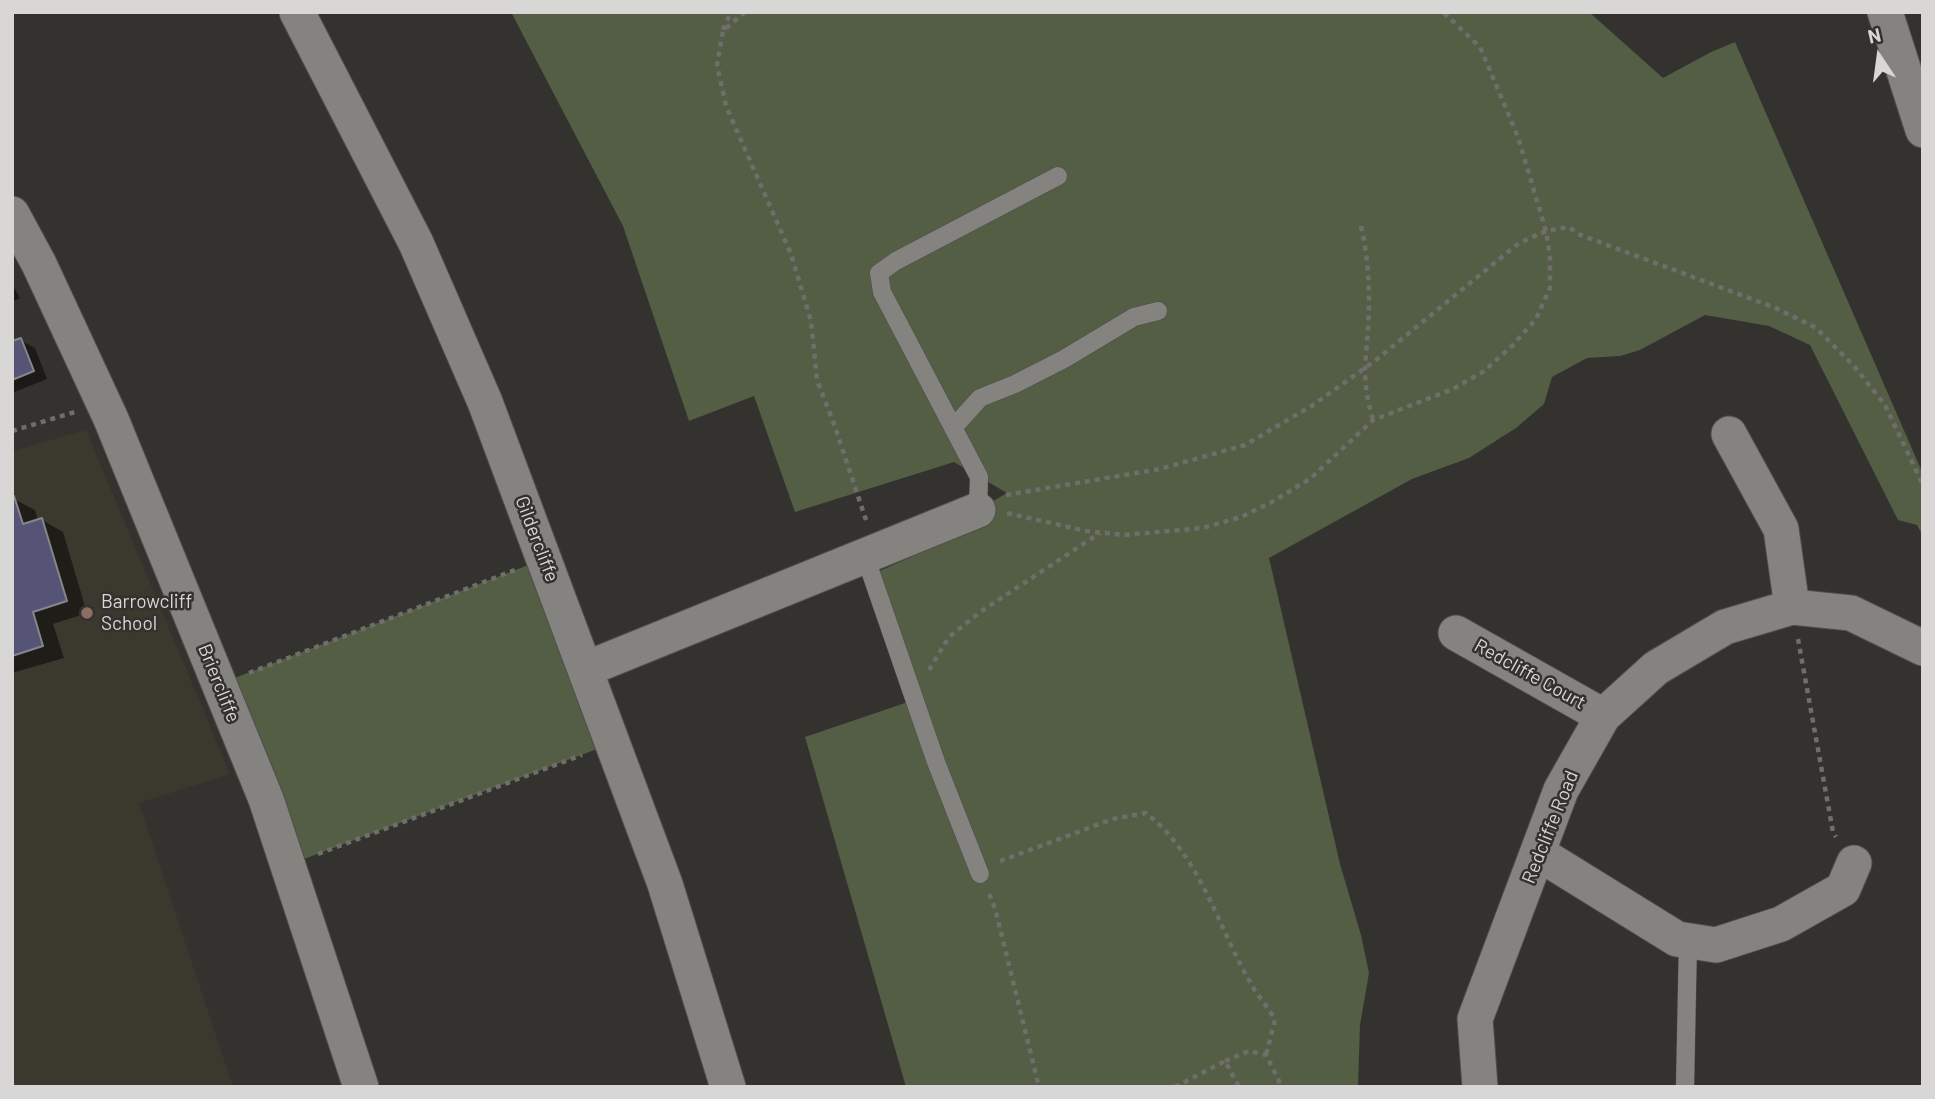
<!DOCTYPE html>
<html>
<head>
<meta charset="utf-8">
<style>
	body { margin:0 }
	#map { position:relative; width:1935px; height:1099px; overflow:hidden; background:#34322f; font-family:Barlow,sans-serif }
	canvas { display:block }
	.frame { position:absolute; inset:0; border:14px solid #d8d7d5; pointer-events:none }
	.north { position:absolute; left:1844px; top:21px; width:70px; height:70px; -webkit-text-stroke:5px #34322f; paint-order:stroke; rotate:347deg; font-size:19px; font-weight:700; line-height:28px; text-align:center; color:#d8d7d5 }
	.north::after { content:''; display:block; margin:auto; width:24px; height:32px; background:#d8d7d5; clip-path:polygon(50% 0,100% 100%,50% 72%,0 100%) }
</style>
</head>
<body>
<div id="map">
<canvas width="1935" height="1099"></canvas>
<div class="frame"></div>
<div class="north">N</div>
</div>
<script>
const c = document.querySelector('canvas').getContext('2d');
c.lineJoin = 'round';
function paint(path, color) { c.fillStyle = color; c.fill(path, 'evenodd'); }
function trace(path, color, width, dash) { c.strokeStyle = color; c.lineWidth = width; c.lineCap = dash ? 'butt' : 'round'; c.setLineDash(dash || []); c.stroke(path); }
function label(font, color, halo, rows, align = 'center') {
  c.font = font + ' Barlow,sans-serif'; c.lineWidth = 5; c.setLineDash([]); c.textBaseline = 'middle'; c.strokeStyle = halo; c.fillStyle = color; for (const [text, x, y, turn = 0] of rows) {
    c.save(); c.translate(x, y); c.rotate((+turn || 0) * Math.PI / 180); c.textAlign = isNaN(turn) ? turn : align; if (halo) c.strokeText(text, 0, 0); c.fillText(text, 0, 0); c.restore();
  }
}
const built = new Path2D(`
	M 86,430 L 230,774 L 139,803 L 233,1087 L 12,1087 L 12,451 Z`);
const green = new Path2D(`
	M 511,12 L 1589,12 L 1663,78 L 1711,52 L 1735,42 L 1923,474 L 1923,536 L 1917,525 L 1898,520 L 1810,345 L 1769,326 L 1705,315 L 1640,350 L 1620,356 L 1587,358 L 1552,377 L 1544,404 L 1516,428 L 1469,458 L 1412,479 L 1269,558 L 1340,864 L 1361,935 L 1369,973 L 1360,1025 L 1358,1087 L 906,1087 L 805,737 L 908,702 L 866,577 L 981,526 L 978,510 L 1007,493 L 954,462 L 795,512 L 754,396 L 689,421 L 623,226 Z
	M 544,559 L 613,743 L 288,865 L 219,684 Z`);
const shadow = new Path2D(`
	M 12,284 L 20,298 L 12,302 Z
	M 20,340 L 35,348 L 47,379 L 12,393 L 12,343 Z
	M 12,498 L 35,510 L 38,521 L 42,520 L 63,532 L 87,613 L 53,624 L 64,658 L 12,673 Z`);
const building = new Path2D(`
	M 21,338 L 34,371 L 12,380 L 12,341 Z
	M 12,496 L 14,496 L 23,524 L 42,518 L 67,601 L 33,612 L 43,646 L 12,656 Z`);
const path = new Path2D(`
	M 745,12 L 723,31 L 717,65 L 726,106 L 791,254 L 811,321 L 817,380 L 834,424 L 866,520
	M 723,30 L 731,12
	M 1361,226 C 1369,260 1370,294 1368,329 C 1365,367 1362,382 1373,420
	M 12,431 L 75,412
	M 1006,495 L 1160,469 L 1245,445 L 1313,405 L 1376,360 L 1519,243 L 1546,231 L 1569,227 L 1578,234 L 1776,308 L 1816,328 L 1854,366 L 1885,405 L 1923,485
	M 1007,513 L 1086,531 L 1124,535 L 1203,528 L 1241,517 L 1272,502 L 1311,478 L 1373,420 L 1453,389 L 1484,371 L 1512,346 L 1536,319 L 1550,288 L 1550,256 L 1546,231 L 1518,137 L 1480,47 L 1443,12
	M 1798,639 L 1833,832 L 1836,837
	M 929,670 L 949,637 L 980,612 L 1100,533
	M 249,673 L 515,570
	M 318,854 L 582,755
	M 1000,861 L 1113,819 L 1146,813 C 1200,855 1218,927 1251,984 C 1258,996 1268,1007 1275,1020 L 1266,1055
	M 989,894 L 995,908 L 1039,1087
	M 1225,1061 L 1249,1051 L 1266,1055 L 1279,1081 L 1280,1087
	M 1175,1087 L 1225,1061 L 1239,1087`);
const service = new Path2D(`
	M 953,428 L 980,398 L 1015,384 L 1064,359 L 1134,317 L 1158,311
	M 978,510 L 979,477 L 882,292 L 879,273 L 896,261 L 1058,176
	M 865,556 L 936,762 L 980,874
	M 1685,1087 L 1688,941`);
const minor = new Path2D(`
	M 297,12 L 416,243 L 485,402 L 665,884 L 728,1087
	M 1885,12 L 1923,130
	M 12,214 L 39,264 L 111,419 L 266,799 L 361,1087
	M 1729,434 L 1781,529 L 1792,607
	M 1456,633 L 1603,716
	M 586,669 L 978,510
	M 1538,853 L 1677,939 L 1716,945 L 1781,924 L 1843,889 L 1854,863
	M 1480,1087 L 1475,1019 L 1561,790 L 1603,716 L 1656,668 L 1725,627 L 1792,607 L 1851,613 L 1923,648`);
const markers = [
	[87,613,7,"#8d6e63"]
];
const streetNames = [
	["Gildercliffe",537,539,69],
	["Redcliffe Court",1530,674,29],
	["Briercliffe",219,683,68],
	["Redcliffe Road",1550,827,-68]
];
const poiNames = [
	["Barrowcliff",101,602],
	["School",101,624]
];
paint(built, '#3b382e');
paint(green, '#535e45');
paint(shadow, '#0007');
paint(building, '#555476');
trace(building, '#86868a', 2);
trace(service, '#504f4c', 19);
trace(minor, '#504f4c', 37);
trace(path, '#6f6e6b', 4.5, [5, 5]);
trace(service, '#85837f', 18);
trace(minor, '#85837f', 35);
for (const [x, y, r, color] of markers) { const dot = new Path2D(); dot.arc(x, y, r, 0, 2 * Math.PI); c.fillStyle = color; c.fill(dot); trace(dot, '#34322f', 2.5); }
label('19px', '#d8d7d5', '#34322f', streetNames);
label('19px', '#d8d7d5', '#34322f', poiNames, 'left');
</script>
</body>
</html>
